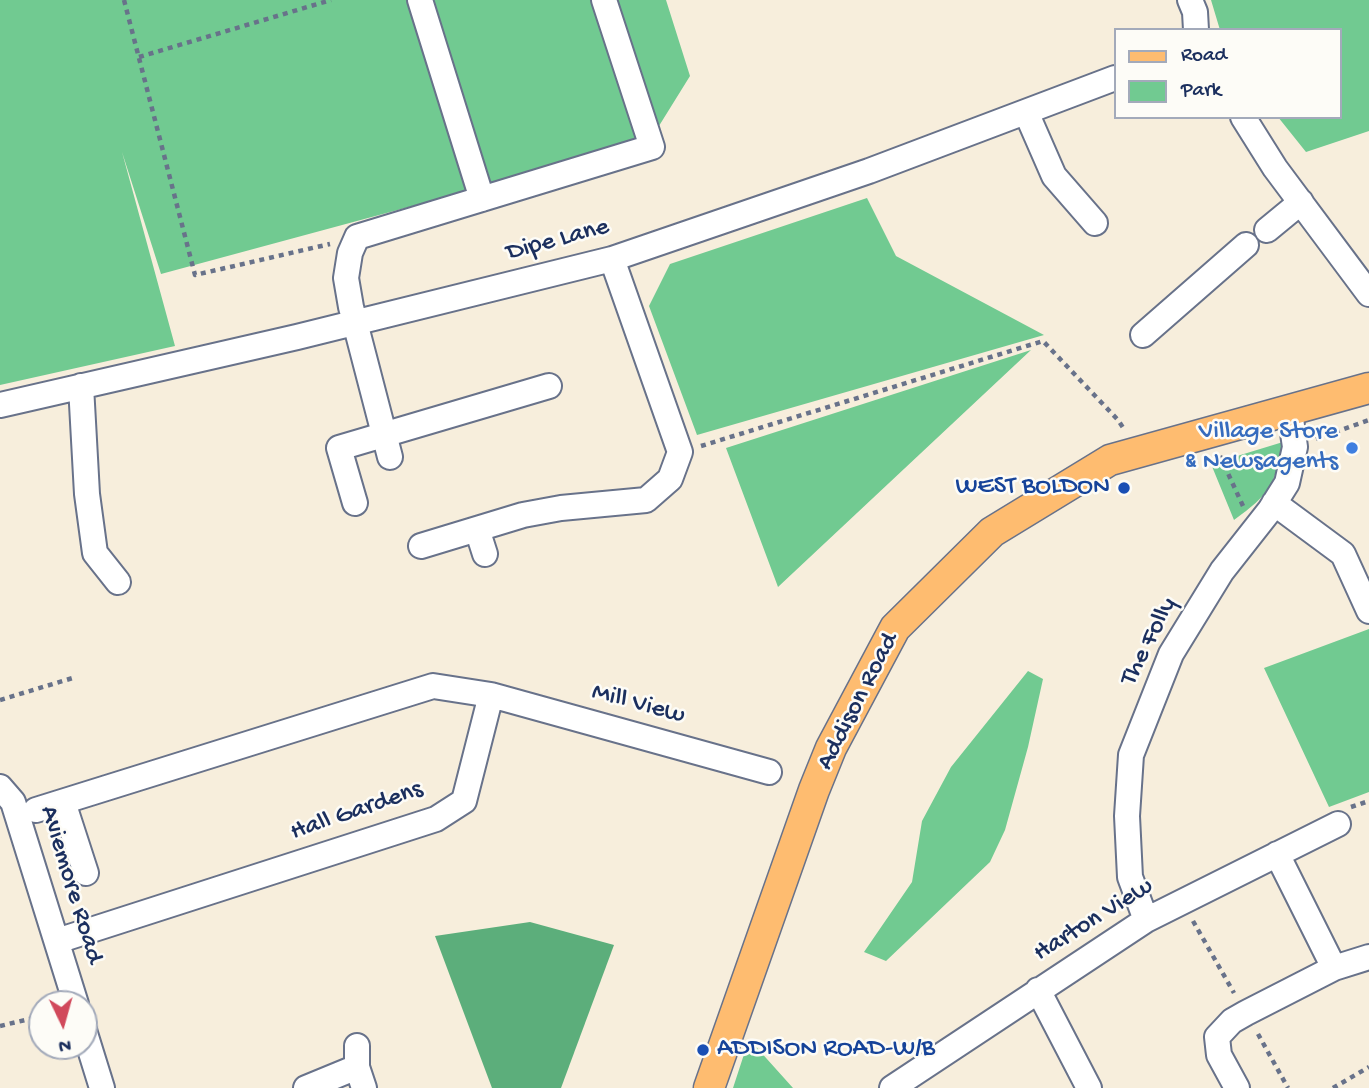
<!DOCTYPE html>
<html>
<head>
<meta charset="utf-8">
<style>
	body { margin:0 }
	#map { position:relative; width:1369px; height:1088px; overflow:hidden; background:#f7eedc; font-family:"Gochi Hand",sans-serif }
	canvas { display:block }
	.legend { position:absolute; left:1114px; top:28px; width:228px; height:91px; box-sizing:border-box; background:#fdfcf7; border:2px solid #a3aaba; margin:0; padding:9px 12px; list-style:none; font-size:21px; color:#1b2f5e }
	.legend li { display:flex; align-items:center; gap:14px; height:35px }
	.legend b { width:35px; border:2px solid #a3aaba }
	.north { position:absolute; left:28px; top:990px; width:70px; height:70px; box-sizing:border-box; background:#fdfcf7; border:2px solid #a3aaba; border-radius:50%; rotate:175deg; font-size:19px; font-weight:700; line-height:28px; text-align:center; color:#1b2f5e }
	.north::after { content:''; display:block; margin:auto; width:24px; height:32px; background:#d1495b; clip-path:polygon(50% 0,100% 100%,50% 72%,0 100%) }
</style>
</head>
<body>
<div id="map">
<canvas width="1369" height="1088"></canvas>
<ul class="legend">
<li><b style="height:9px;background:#febc70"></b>Road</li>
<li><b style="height:19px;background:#71ca91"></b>Park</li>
</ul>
<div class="north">N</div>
</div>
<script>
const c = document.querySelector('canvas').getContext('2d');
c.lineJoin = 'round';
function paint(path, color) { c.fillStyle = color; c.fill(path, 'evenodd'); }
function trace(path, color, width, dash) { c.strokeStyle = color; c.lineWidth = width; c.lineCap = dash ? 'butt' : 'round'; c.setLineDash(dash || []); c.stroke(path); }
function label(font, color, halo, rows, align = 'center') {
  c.font = font + ' "Gochi Hand",sans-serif'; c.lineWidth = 5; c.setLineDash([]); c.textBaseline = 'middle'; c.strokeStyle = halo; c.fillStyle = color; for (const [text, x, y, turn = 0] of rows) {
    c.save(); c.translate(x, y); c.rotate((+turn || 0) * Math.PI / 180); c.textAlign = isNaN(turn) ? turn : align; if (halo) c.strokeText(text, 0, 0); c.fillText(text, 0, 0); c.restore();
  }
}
const green = new Path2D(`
	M 0,0 L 666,0 L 690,76 L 649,142 L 161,274 L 122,152 L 175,346 L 0,385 Z
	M 1211,0 L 1369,0 L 1369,131 L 1306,152 L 1278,117 L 1339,117 L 1339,30 L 1220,30 Z
	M 867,198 L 896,256 L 1044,335 L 697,435 L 649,306 L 670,264 Z
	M 1031,350 L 778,587 L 726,448 Z
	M 1283,442 C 1275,485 1270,494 1234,520 L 1211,464 Z
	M 1369,629 L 1369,792 L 1329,807 L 1264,668 Z
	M 1028,671 L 1043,679 L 1028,747 L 1005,830 L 990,862 L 886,961 L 864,952 L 912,882 L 922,821 L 951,767 Z
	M 749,1039 L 793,1088 L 733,1088 Z`);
const forest = new Path2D(`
	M 530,922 L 614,945 L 561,1088 L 492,1088 L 435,936 Z`);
const path = new Path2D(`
	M 124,0 L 195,275 L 330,244
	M 139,57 L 331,0
	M 1316,439 L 1369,420
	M 701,446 L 1043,341 L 1118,420 L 1124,429
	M 1220,456 L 1243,506
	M 0,700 L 76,677
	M 1351,807 L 1369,801
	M 1193,921 L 1234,993
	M 0,1026 L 42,1016
	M 1258,1034 L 1288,1088
	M 1333,1088 L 1369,1067`);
const minor = new Path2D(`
	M 420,0 L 482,199
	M 1190,0 L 1195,12 L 1196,30
	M 1026,112 L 1054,176 L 1095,223
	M 1243,117 L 1275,168 L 1369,294
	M 1267,230 L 1301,202
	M 1143,335 L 1246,245
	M 81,386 L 87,494 L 95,553 L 118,582
	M 0,405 L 297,337 L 612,259 L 869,171 L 1115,78
	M 390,457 L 351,307 L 346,278 L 350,253 L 357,237 L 652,147 L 604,0
	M 355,503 L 339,448 L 549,386
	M 1274,503 L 1343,554 L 1369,611
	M 477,529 L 485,554
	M 421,546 L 523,515 L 561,508 L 646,500 L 670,479 L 680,452 L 612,259
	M 491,695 L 769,772
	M 0,787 L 13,802 L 76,1004
	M 63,802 L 86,873
	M 36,810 L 433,686 L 491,695 L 464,801 L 436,819 L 57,941
	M 1277,854 L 1334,968
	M 1146,920 L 1130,877 L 1127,816 L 1131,755 L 1171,654 L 1222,571 L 1270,510 L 1287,483 L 1295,447 L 1290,412
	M 1038,990 L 1089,1088
	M 84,1030 L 102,1088
	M 357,1067 L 357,1046
	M 306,1088 L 357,1067 L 364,1088
	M 892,1088 L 1146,920 L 1338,824
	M 1237,1088 L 1219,1055 L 1217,1037 L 1232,1021 L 1246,1013 L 1334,968 L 1369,957`);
const major = new Path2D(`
	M 709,1088 L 814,790 L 831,748 L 895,628 L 992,532 L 1110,460 L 1369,388`);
const markers = [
	[1352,448,7,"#3f7fe0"],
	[1124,488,7,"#1a4fb4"],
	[703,1050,7,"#1a4fb4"]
];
const streetNames = [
	["Dipe Lane",558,241,-15],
	["The Folly",1150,642,-63],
	["Addison Road",859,702,-63],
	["Mill View",638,705,15],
	["Hall Gardens",357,812,-19],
	["Aviemore Road",70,885,73],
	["Harton View",1094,921,-32]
];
const shopNames = [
	["Village Store",1338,433],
	["& Newsagents",1338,463]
];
const transitNames = [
	["WEST BOLDON",1110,488],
	["ADDISON ROAD-W/B",717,1050,"left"]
];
paint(green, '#71ca91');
paint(forest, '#5cae7b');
trace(minor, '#68728a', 28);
trace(major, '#68728a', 33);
trace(path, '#68728a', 4.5, [5, 5]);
trace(minor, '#fff', 24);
trace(major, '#febc70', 30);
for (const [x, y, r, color] of markers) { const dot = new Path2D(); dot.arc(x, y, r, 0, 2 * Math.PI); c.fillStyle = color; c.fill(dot); trace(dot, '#fdfcf7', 2.5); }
label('26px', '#1b2f5e', '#fdfcf7', streetNames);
label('26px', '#366cbe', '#fdfcf7', shopNames, 'right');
label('26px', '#164399', '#fdfcf7', transitNames, 'right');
</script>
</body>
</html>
